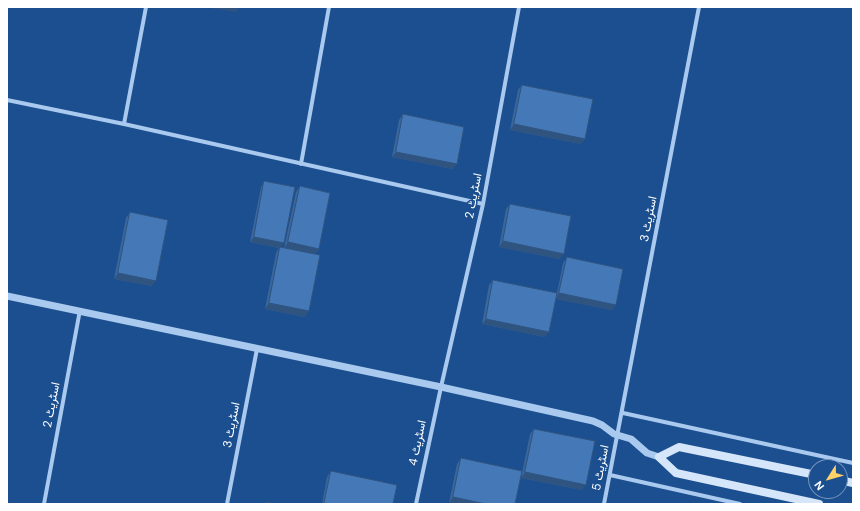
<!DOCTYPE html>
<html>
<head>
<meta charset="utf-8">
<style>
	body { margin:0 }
	#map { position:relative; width:860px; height:511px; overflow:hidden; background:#1b4f8f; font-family:"DM Sans",sans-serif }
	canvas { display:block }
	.frame { position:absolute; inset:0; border:8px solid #fff; pointer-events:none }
	.north { position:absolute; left:808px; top:459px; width:40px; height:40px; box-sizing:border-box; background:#1b4f8f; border:1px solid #7695bc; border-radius:50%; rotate:233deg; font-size:11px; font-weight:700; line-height:16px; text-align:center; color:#fff }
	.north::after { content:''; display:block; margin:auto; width:14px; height:18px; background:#ffd166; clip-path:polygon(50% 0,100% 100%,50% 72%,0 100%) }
</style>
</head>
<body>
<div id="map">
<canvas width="860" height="511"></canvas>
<div class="frame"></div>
<div class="north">N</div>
</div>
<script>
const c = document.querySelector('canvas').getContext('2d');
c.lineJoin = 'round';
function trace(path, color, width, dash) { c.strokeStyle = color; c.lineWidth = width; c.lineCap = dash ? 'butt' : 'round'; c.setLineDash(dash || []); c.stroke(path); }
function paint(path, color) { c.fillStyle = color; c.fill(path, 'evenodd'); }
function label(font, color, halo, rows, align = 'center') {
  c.font = font + ' "DM Sans",Vazirmatn,sans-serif'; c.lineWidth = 3; c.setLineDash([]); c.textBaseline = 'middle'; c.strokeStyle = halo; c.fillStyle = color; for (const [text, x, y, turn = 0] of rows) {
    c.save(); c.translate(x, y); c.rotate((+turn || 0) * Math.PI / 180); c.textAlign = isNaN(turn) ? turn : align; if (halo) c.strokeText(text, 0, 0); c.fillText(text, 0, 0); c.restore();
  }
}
const minor = new Path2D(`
	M 7,100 L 124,124 L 483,204
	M 124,124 L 146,7
	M 301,164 L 329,7
	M 623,413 L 853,463
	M 610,475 L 740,504
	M 44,504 L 80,310
	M 227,504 L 257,349
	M 416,504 L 441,387 L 483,204 L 519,7
	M 604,504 L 699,7`);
const tertiary = new Path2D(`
	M 7,296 L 441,387 L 593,421 L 602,425 L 614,434 L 631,439 L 647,453 L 659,457`);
const secondary = new Path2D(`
	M 816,475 L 679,447 L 659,457 L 676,473 L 819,504
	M 840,480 L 853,483`);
const wall = new Path2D(`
	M 522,85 L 581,144 L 510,130 L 518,90 Z
	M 403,114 L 453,169 L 392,157 L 399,120 Z
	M 264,181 L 281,248 L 305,317 L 265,309 L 276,253 L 279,248 L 250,242 L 261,187 Z
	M 300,186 L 319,249 L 315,254 L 284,248 L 296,192 Z
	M 510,204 L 560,259 L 499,247 L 506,209 Z
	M 130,212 L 152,286 L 114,279 L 126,218 Z
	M 567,257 L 616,305 L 612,310 L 556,299 L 545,337 L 482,324 L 489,285 L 493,280 L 557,293 L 563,263 Z
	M 534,429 L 582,490 L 521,478 L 530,434 Z
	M 461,458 L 522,471 L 449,503 L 457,464 Z
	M 331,471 L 393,504 L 322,504 L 327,477 Z`);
const shadedWall = new Path2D(`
	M 204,7 L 239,7 L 236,12 Z
	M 514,124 L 585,139 L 581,144 L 510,130 Z
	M 396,152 L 457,164 L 453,169 L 392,157 Z
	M 254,237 L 284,243 L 280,249 L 280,247 L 279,248 L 250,242 Z
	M 503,241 L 564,254 L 560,259 L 499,247 Z
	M 288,242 L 319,249 L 315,254 L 284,248 Z
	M 118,273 L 156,281 L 152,286 L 114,279 Z
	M 559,293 L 616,305 L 612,310 L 555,299 Z
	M 269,303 L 309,311 L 305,317 L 265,309 Z
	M 486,319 L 549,332 L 545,337 L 482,324 Z
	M 525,472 L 586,485 L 582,490 L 521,478 Z
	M 453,497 L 486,504 L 454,504 L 449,503 Z`);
const building = new Path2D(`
	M 522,85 L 593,99 L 585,139 L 514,124 Z
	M 403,114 L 464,127 L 457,164 L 396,152 Z
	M 264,181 L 295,187 L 284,243 L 254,237 Z
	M 300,186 L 330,193 L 319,249 L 288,242 Z
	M 510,204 L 571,216 L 564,254 L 503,241 Z
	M 130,212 L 168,220 L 156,281 L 118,273 Z
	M 280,247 L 320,255 L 309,311 L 269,303 Z
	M 567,257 L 623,269 L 616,305 L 559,293 Z
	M 493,280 L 557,293 L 549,332 L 486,319 Z
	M 534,429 L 595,441 L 586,485 L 525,472 Z
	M 461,458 L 522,471 L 515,504 L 486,504 L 453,497 Z
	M 331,471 L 397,485 L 393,504 L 324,504 Z
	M 267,502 L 276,504 L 267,504 Z`);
const streetNames = [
	["اسٹریٹ 2",474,196,-79],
	["اسٹریٹ 3",649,219,-79],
	["اسٹریٹ 2",52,405,-79],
	["اسٹریٹ 3",232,425,-79],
	["اسٹریٹ 4",418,443,-78],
	["اسٹریٹ 5",601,468,-79]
];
trace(minor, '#a9c9ee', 4);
trace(tertiary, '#a9c9ee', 7);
trace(secondary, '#d6e6fa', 8);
paint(wall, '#3a679d');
paint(shadedWall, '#305480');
paint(building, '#4478b7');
trace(building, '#305480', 1);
label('12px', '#fff', '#1b4f8f', streetNames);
</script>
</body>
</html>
